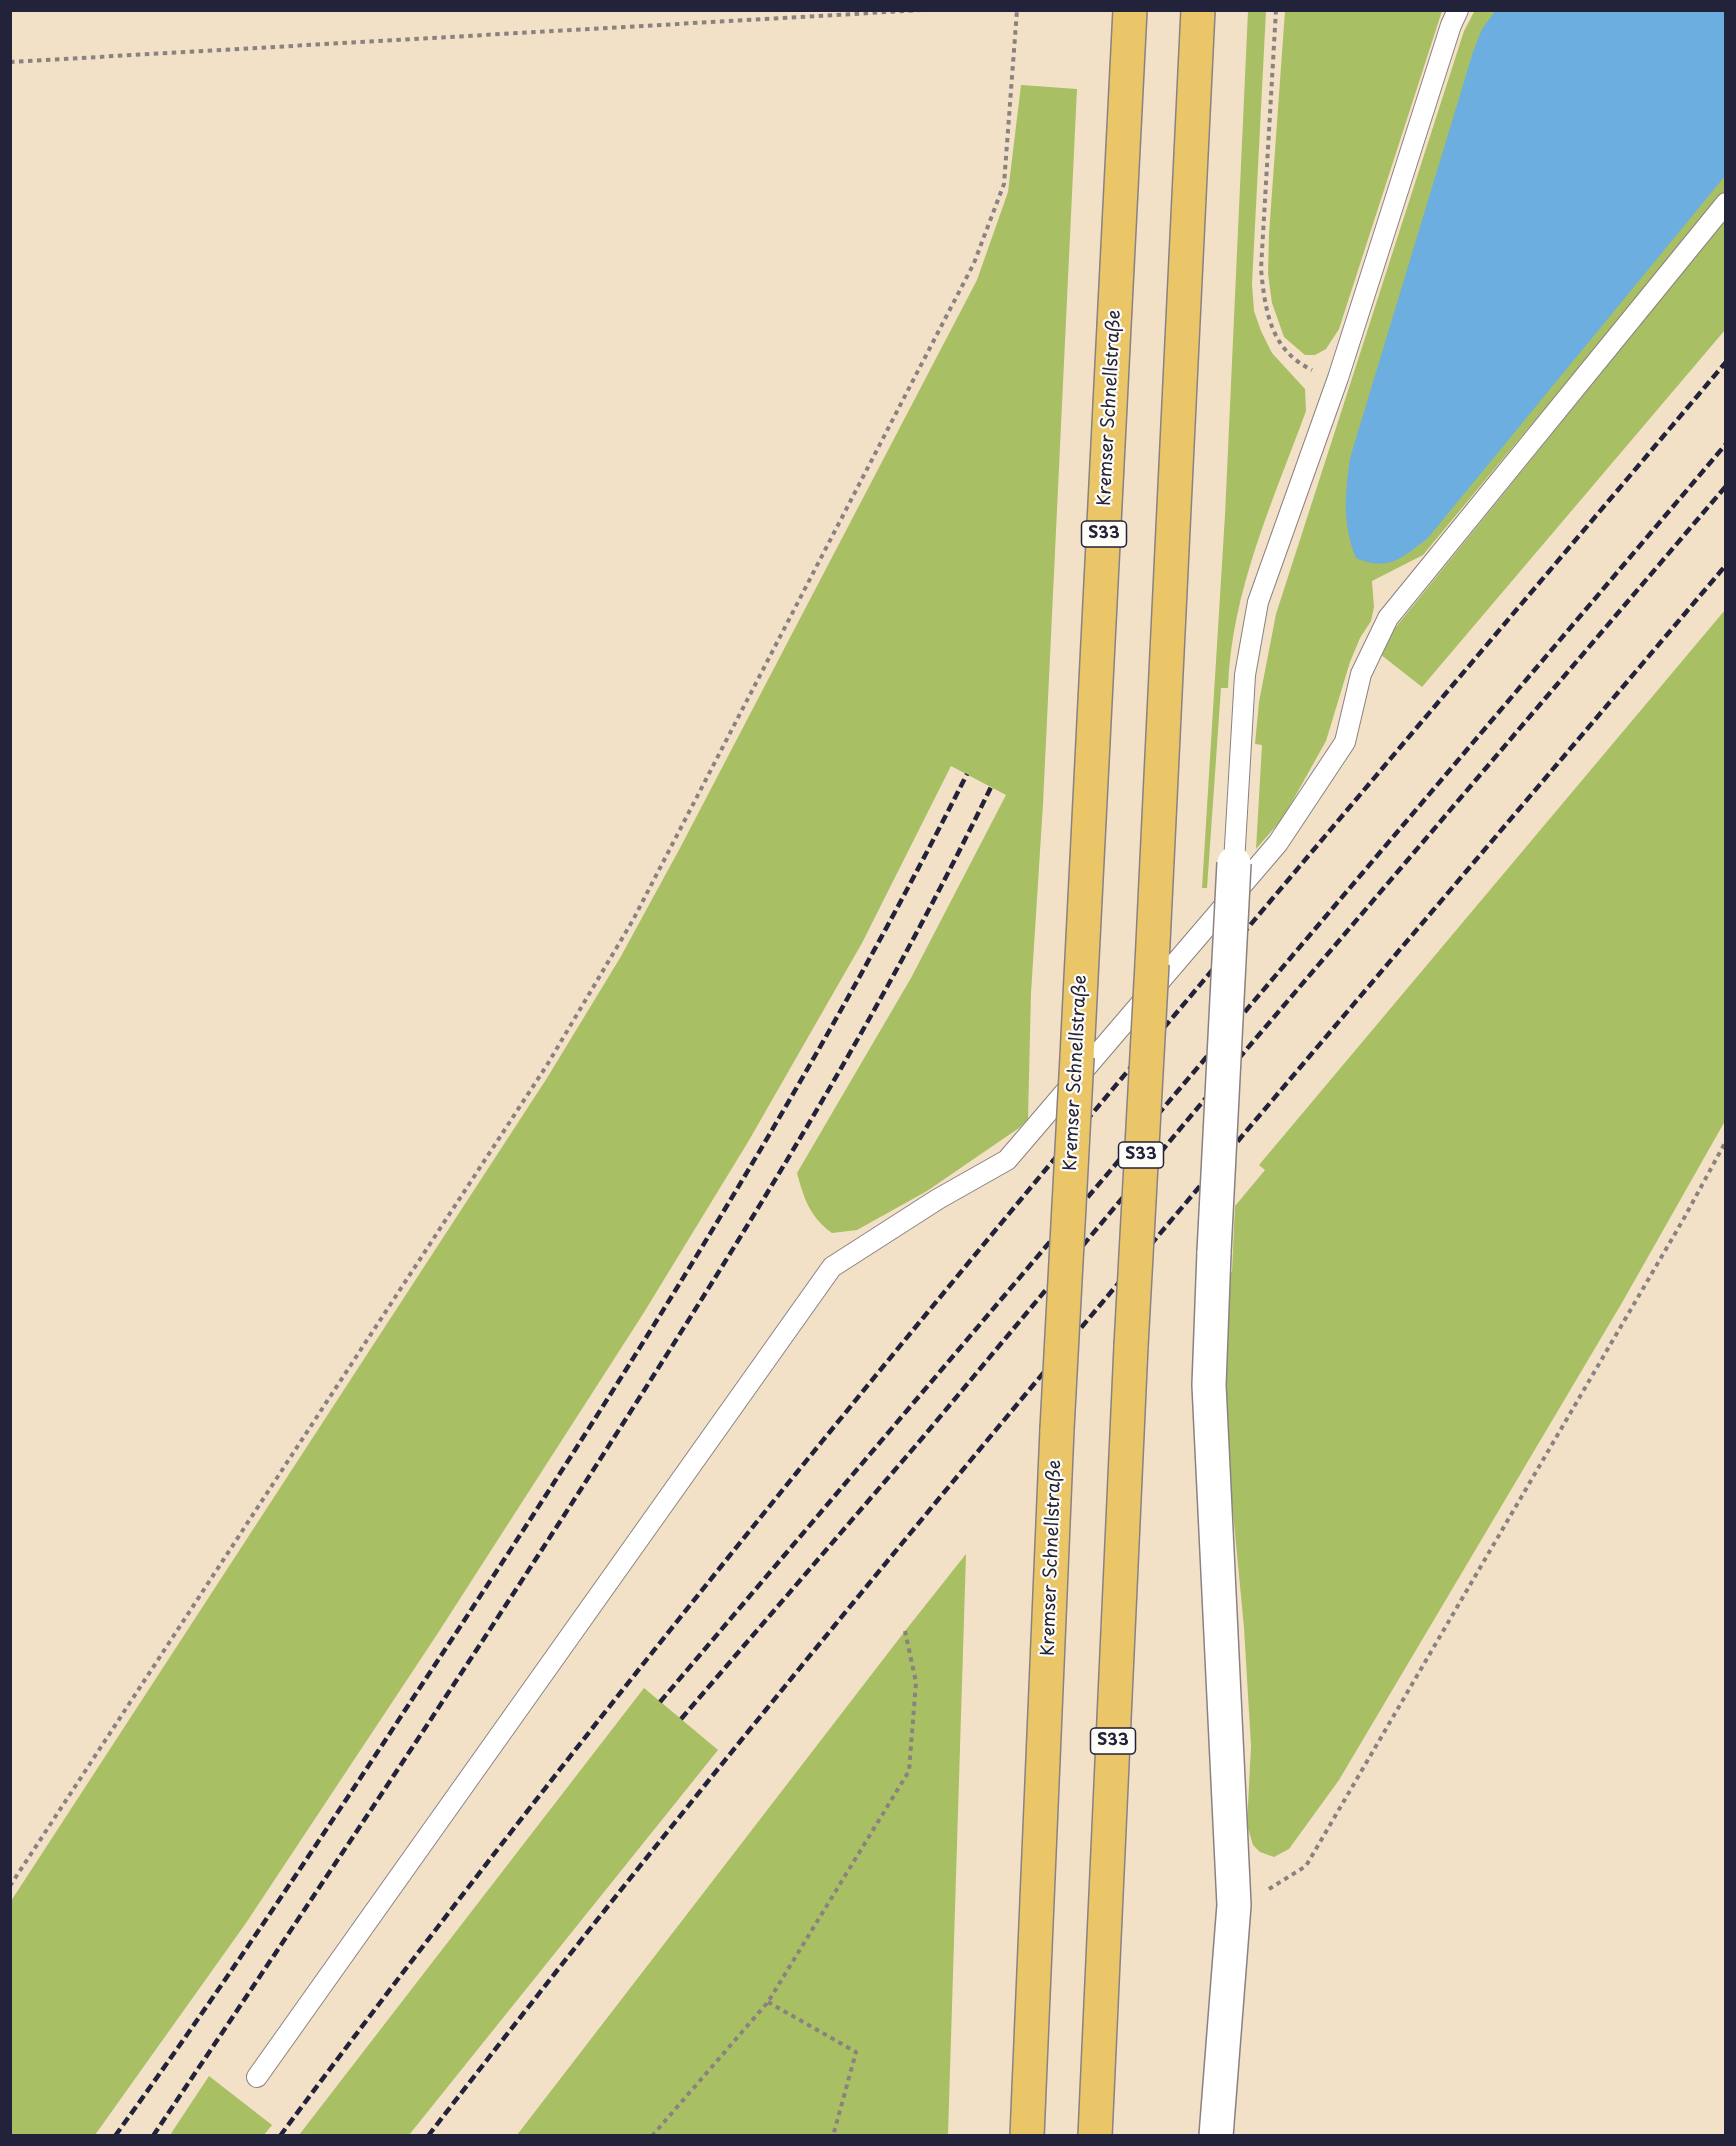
<!DOCTYPE html>
<html>
<head>
<meta charset="utf-8">
<style>
	body { margin:0 }
	#map { position:relative; width:1736px; height:2146px; overflow:hidden; background:#f3e1c7; font-family:"Playpen Sans",sans-serif }
	canvas { display:block }
	.frame { position:absolute; inset:0; border:12px solid #22223b; pointer-events:none }
</style>
</head>
<body>
<div id="map">
<canvas width="1736" height="2146"></canvas>
<div class="frame"></div>
</div>
<script>
const c = document.querySelector('canvas').getContext('2d');
c.lineJoin = 'round';
function paint(path, color) { c.fillStyle = color; c.fill(path, 'evenodd'); }
function trace(path, color, width, dash) { c.strokeStyle = color; c.lineWidth = width; c.lineCap = dash ? 'butt' : 'round'; c.setLineDash(dash || []); c.stroke(path); }
function label(font, color, halo, rows, align = 'center') {
  c.font = font + ' "Playpen Sans",sans-serif'; c.lineWidth = 4.5; c.setLineDash([]); c.textBaseline = 'middle'; c.strokeStyle = halo; c.fillStyle = color; for (const [text, x, y, turn = 0] of rows) {
    c.save(); c.translate(x, y); c.rotate((+turn || 0) * Math.PI / 180); c.textAlign = isNaN(turn) ? turn : align; if (halo) c.strokeText(text, 0, 0); c.fillText(text, 0, 0); c.restore();
  }
}
const green = new Path2D(`
	M 1475,10 L 1725,11 L 1725,191 L 1423,555 L 1372,581 L 1374,607 L 1371,621 L 1360,638 L 1350,662 L 1326,741 L 1283,818 L 1256,849 L 1262,745 L 1255,744 L 1259,702 L 1276,614 L 1464,31 Z
	M 1248,11 L 1266,11 L 1252,284 L 1254,311 L 1261,331 L 1272,353 L 1305,389 L 1306,411 C 1273,501 1231,592 1228,688 L 1221,688 L 1207,888 L 1202,888 L 1225,515 Z
	M 1285,11 L 1442,11 L 1339,329 L 1326,349 L 1315,355 L 1305,355 L 1284,337 L 1272,303 L 1268,274 L 1269,234 Z
	M 1021,85 L 1077,89 L 1043,804 L 1031,993 L 1028,1119 L 1019,1128 L 927,1191 L 857,1230 L 832,1233 C 810,1217 804,1199 797,1173 L 911,978 L 1006,795 L 951,766 L 862,943 L 748,1142 L 643,1314 L 436,1636 L 246,1923 L 95,2135 L 11,2135 L 11,1901 L 547,1078 L 620,958 L 680,848 L 977,280 L 1008,192 Z
	M 1725,220 L 1725,330 L 1422,687 L 1380,654 L 1391,633 Z
	M 1725,610 L 1725,1121 L 1623,1301 L 1339,1780 L 1289,1849 L 1274,1857 L 1260,1852 L 1253,1845 L 1247,1825 L 1251,1746 L 1244,1628 L 1228,1460 L 1225,1387 L 1227,1273 L 1232,1272 L 1235,1206 L 1265,1170 L 1259,1165 Z
	M 966,1554 L 948,2135 L 517,2135 L 905,1631 Z
	M 644,1688 L 718,1750 L 409,2135 L 299,2135 Z
	M 209,2076 L 272,2125 L 264,2135 L 170,2135 Z`);
const water = new Path2D(`
	M 1496,10 L 1725,11 L 1725,176 L 1427,539 C 1401,558 1389,572 1356,558 C 1342,524 1345,494 1350,458 L 1473,52 L 1482,29 Z`);
const path = new Path2D(`
	M 1276,10 L 1261,269 C 1265,310 1270,350 1312,370
	M 10,62 L 923,10
	M 10,1886 L 547,1065 L 633,920 L 974,263 L 1004,184 L 1017,10
	M 1269,1889 L 1306,1866 L 1683,1220 L 1726,1141
	M 768,2002 L 856,2052 L 833,2136
	M 652,2136 L 768,2002 L 909,1771 L 916,1682 L 905,1631`);
const lane = new Path2D(`
	M 1234,863 L 1245,675 L 1258,602 L 1338,378 L 1451,25 L 1458,10
	M 257,2077 L 832,1267 L 938,1199 L 1007,1160 L 1278,843 L 1345,742 L 1361,674 L 1388,618 L 1726,203`);
const street = new Path2D(`
	M 1214,1252 L 1209,1385 L 1234,1905 L 1216,2136`);
const highway = new Path2D(`
	M 1152,964 L 1198,10
	M 1077,1057 L 1130,10
	M 1027,2136 L 1057,1429
	M 1095,2136 L 1131,1346`);
const rail = new Path2D(`
	M 660,1702 L 1726,444
	M 681,1719 L 924,1436 L 1240,1057 L 1726,486
	M 115,2136 C 231,1976 338,1812 446,1648 C 633,1365 814,1077 967,774
	M 153,2136 C 309,1903 465,1671 615,1436 C 750,1225 882,1012 991,787
	M 280,2136 C 735,1523 1234,945 1726,362
	M 428,2136 C 843,1598 1287,1084 1726,565`);
const streetBridge = new Path2D(`
	M 1214,1252 L 1234,863`);
const highwayBridge = new Path2D(`
	M 1131,1346 L 1152,964
	M 1057,1429 L 1077,1057`);
const shields = [
	[1104,534,45],
	[1141,1155,45],
	[1113,1741,45]
];
const shieldNames = [
	["S33",1104,534],
	["S33",1141,1155],
	["S33",1113,1741]
];
const streetNames = [
	["Kremser Schnellstraße",1110,408,-87],
	["Kremser Schnellstraße",1076,1073,-87],
	["Kremser Schnellstraße",1052,1558,-88]
];
paint(green, '#a9bf63');
paint(water, '#6caee0');
trace(lane, '#8a8281', 22);
trace(street, '#8a8281', 36);
trace(highway, '#8a8281', 36);
trace(path, '#8a8281', 4, [4.5, 4.5]);
trace(lane, '#fff', 20);
trace(street, '#fff', 33);
trace(highway, '#ebc669', 33);
trace(rail, '#22223b', 4.5, [9, 4.5]);
trace(streetBridge, '#8a8281', 36, []);
trace(highwayBridge, '#8a8281', 36, []);
trace(streetBridge, '#fff', 33);
trace(highwayBridge, '#ebc669', 33);
for (const [x, y, w] of shields) { const box = new Path2D(); box.roundRect(x - w / 2, y - 13, w, 26, 4.5); c.fillStyle = '#fdfcf7'; c.fill(box); trace(box, '#22223b', 1.5); }
label('bold 16px', '#22223b', null, shieldNames);
label('18px', '#22223b', '#fdfcf7', streetNames);
</script>
</body>
</html>
